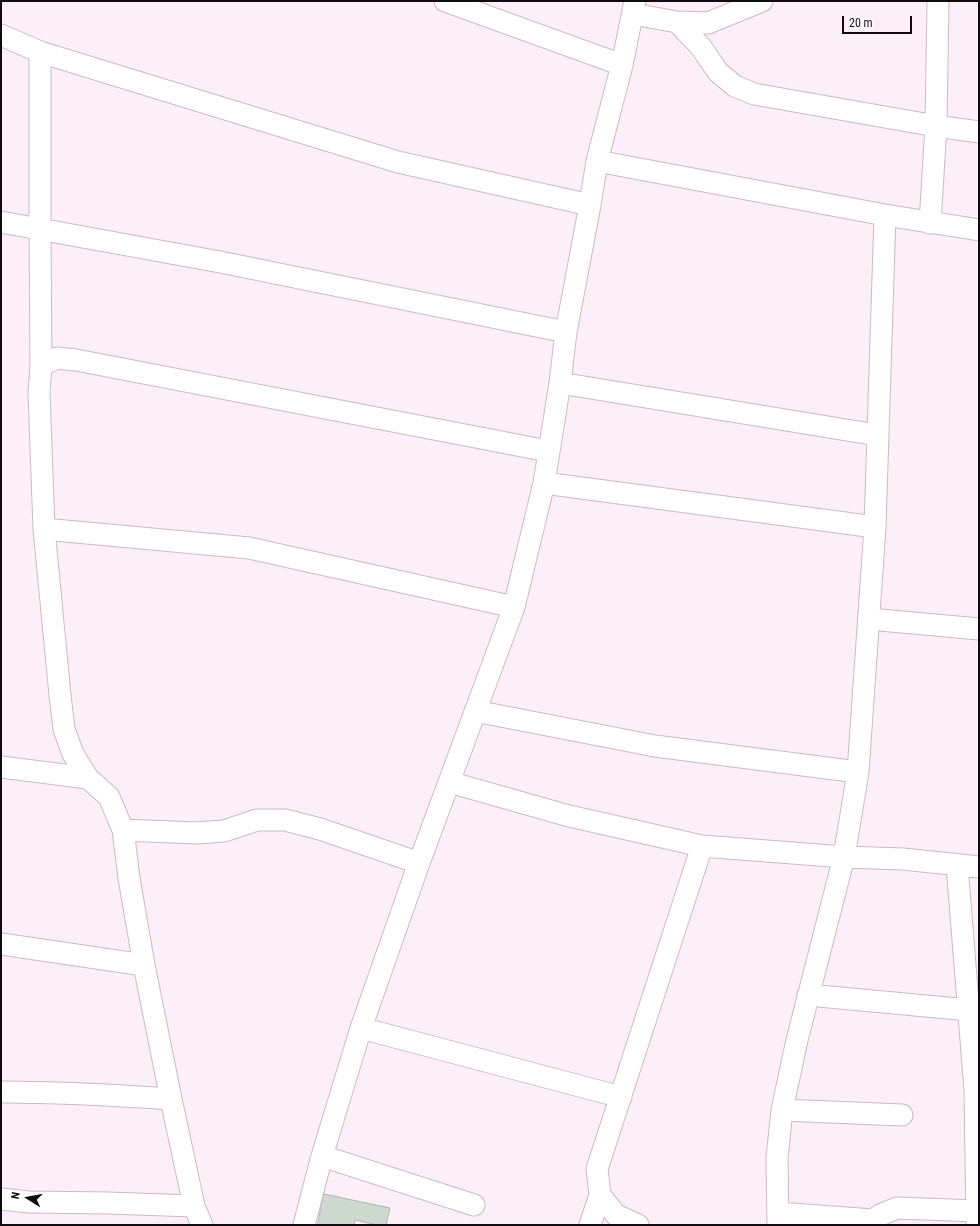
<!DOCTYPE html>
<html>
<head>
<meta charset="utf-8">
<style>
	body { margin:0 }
	#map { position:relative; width:980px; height:1226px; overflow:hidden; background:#fdeff8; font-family:"Roboto Condensed",sans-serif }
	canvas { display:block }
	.frame { position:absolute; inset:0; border:2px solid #0f0b0e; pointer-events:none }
	.north { position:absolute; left:8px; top:1178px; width:40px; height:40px; -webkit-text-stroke:3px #fff; paint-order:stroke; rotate:281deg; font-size:11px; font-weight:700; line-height:16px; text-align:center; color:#0f0b0e }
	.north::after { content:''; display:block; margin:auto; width:14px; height:18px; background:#0f0b0e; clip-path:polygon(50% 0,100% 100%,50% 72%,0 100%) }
	.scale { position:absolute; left:842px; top:16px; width:70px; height:18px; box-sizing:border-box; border:2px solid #0f0b0e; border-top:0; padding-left:5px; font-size:12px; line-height:14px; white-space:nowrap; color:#0f0b0e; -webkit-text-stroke:3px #fff; paint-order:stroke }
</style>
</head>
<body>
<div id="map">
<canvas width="980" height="1226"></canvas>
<div class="frame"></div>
<div class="north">N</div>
<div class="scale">20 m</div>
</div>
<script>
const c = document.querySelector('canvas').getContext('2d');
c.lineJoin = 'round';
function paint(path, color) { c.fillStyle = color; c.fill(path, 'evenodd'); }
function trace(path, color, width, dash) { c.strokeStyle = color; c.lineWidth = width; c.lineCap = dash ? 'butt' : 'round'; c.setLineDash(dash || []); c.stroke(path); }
const building = new Path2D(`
	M 324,1194 L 390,1208 L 386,1225 L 377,1225 L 355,1220 L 354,1225 L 318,1225 Z`);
const minor = new Path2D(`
	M 445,1 L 622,65
	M 633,14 L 677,22 L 708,23 L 762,1
	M 677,22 L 701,47 L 718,72 L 735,86 L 754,94 L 936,126 L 979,132
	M 1,35 L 40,52 L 398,162 L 590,205
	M 40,52 L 40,230 L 41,366
	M 597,161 L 885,215 L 979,230
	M 1,222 L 220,262 L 566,332
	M 930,223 L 936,126 L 938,1
	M 560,383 L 877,435
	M 544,483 L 875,527
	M 44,529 L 249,548 L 514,607
	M 869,619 L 979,629
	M 475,711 L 655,746 L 858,772
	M 1,767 L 88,778
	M 449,782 L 569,816 L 702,846 L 844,857 L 903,859 L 979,867
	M 123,830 L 196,833 L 224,831 L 257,820 L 285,820 L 320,829 L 419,863
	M 957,865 L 975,1090 L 977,1225
	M 1,944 L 144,965
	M 808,995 L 969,1010
	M 361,1028 L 621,1097
	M 1,1092 C 58,1092 114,1095 171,1099
	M 782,1110 L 902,1115
	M 322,1156 L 474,1205
	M 1,1199 L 29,1202 L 108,1203 L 194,1206
	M 778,1213 L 873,1220 L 880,1215 L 897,1208 L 977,1211
	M 202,1225 L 194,1206 L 171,1099 L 144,965 L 129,878 L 123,830 L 109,797 L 88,778 L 73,754 L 64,729 L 60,695 L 44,529 L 39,393 L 41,366 L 57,358 L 76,360 L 548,451
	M 304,1225 L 322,1156 L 361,1028 L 419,863 L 514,607 L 544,483 L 560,383 L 566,332 L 590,205 L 597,161 L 622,65 L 635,1
	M 590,1225 L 600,1195
	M 638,1225 L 616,1215 L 600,1195 L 597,1169 L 702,846
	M 778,1225 L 777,1158 L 782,1110 L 797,1040 L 844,857 L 858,772 L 875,527 L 885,215`);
paint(building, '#ced9cf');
trace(building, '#abb6ac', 1);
trace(minor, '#c9bbc4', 23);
trace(minor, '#fff', 21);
</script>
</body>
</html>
